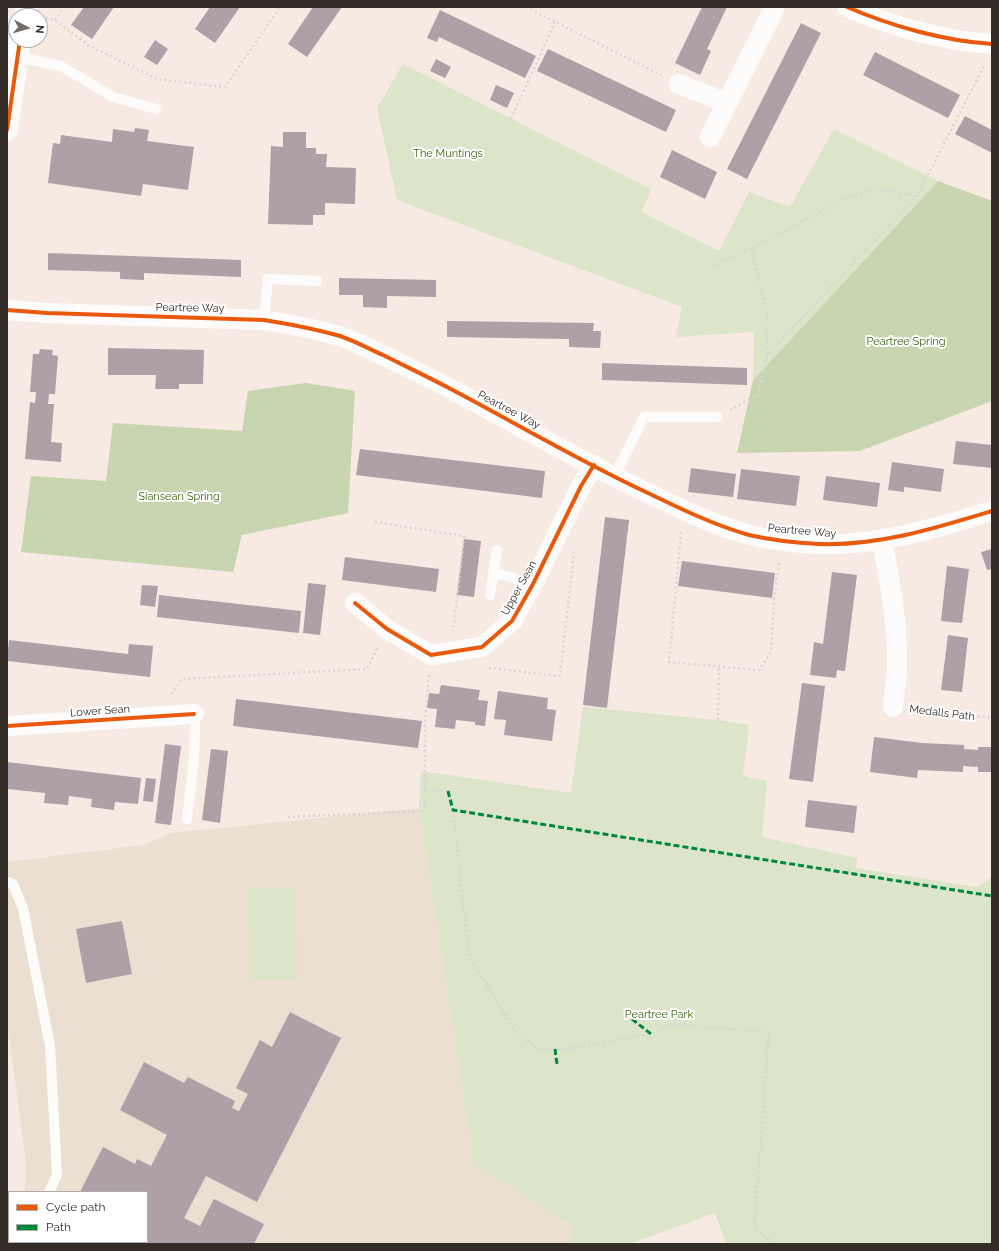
<!DOCTYPE html>
<html>
<head>
<meta charset="utf-8">
<style>
	body { margin:0 }
	#map { position:relative; width:999px; height:1251px; overflow:hidden; background:#f7eae2; font-family:Raleway,sans-serif }
	canvas { display:block }
	.frame { position:absolute; inset:0; border:8px solid #342c26; pointer-events:none }
	.legend { position:absolute; left:8px; top:1191px; width:140px; height:52px; box-sizing:border-box; background:#fff; border:1px solid #aeaba8; margin:0; padding:5px 7px; list-style:none; font-size:12px; color:#342c26 }
	.legend li { display:flex; align-items:center; gap:8px; height:20px }
	.legend b { width:20px; border:1px solid #aeaba8 }
	.north { position:absolute; left:8px; top:8px; width:40px; height:40px; box-sizing:border-box; background:#fff; border:1px solid #aeaba8; border-radius:50%; rotate:96deg; font-size:11px; font-weight:700; line-height:16px; text-align:center; color:#342c26 }
	.north::after { content:''; display:block; margin:auto; width:14px; height:18px; background:#786e68; clip-path:polygon(50% 0,100% 100%,50% 72%,0 100%) }
</style>
</head>
<body>
<div id="map">
<canvas width="999" height="1251"></canvas>
<div class="frame"></div>
<ul class="legend">
<li><b style="height:5px;background:#e8590c"></b>Cycle path</li>
<li><b style="height:5px;background:#00873e"></b>Path</li>
</ul>
<div class="north">N</div>
</div>
<script>
const c = document.querySelector('canvas').getContext('2d');
c.lineJoin = 'round';
function paint(path, color) { c.fillStyle = color; c.fill(path, 'evenodd'); }
function trace(path, color, width, dash) { c.strokeStyle = color; c.lineWidth = width; c.lineCap = dash ? 'butt' : 'round'; c.setLineDash(dash || []); c.stroke(path); }
function label(font, color, halo, rows, align = 'center') {
  c.font = font + ' Raleway,sans-serif'; c.lineWidth = 4; c.setLineDash([]); c.textBaseline = 'middle'; c.strokeStyle = halo; c.fillStyle = color; for (const [text, x, y, turn = 0] of rows) {
    c.save(); c.translate(x, y); c.rotate((+turn || 0) * Math.PI / 180); c.textAlign = isNaN(turn) ? turn : align; if (halo) c.strokeText(text, 0, 0); c.fillText(text, 0, 0); c.restore();
  }
}
const education = new Path2D(`
	M 419,808 L 474,1164 L 571,1225 L 569,1244 L 25,1244 L 25,1242 L 147,1242 L 147,1192 L 25,1192 L 26,1162 L 7,1021 L 7,862 L 144,845 L 171,833 Z`);
const green = new Path2D(`
	M 403,64 L 651,189 L 642,212 L 719,251 L 749,192 L 790,207 L 834,129 L 938,181 L 753,380 L 754,332 L 676,337 L 682,307 L 397,200 L 377,108 Z
	M 583,707 L 718,720 L 749,725 L 743,776 L 767,781 L 762,837 L 857,858 L 856,868 L 977,887 L 992,877 L 992,1244 L 726,1244 L 715,1213 L 629,1244 L 569,1244 L 571,1225 L 474,1164 L 419,808 L 421,771 L 571,793 Z
	M 296,887 L 298,980 L 250,981 L 248,888 Z`);
const forest = new Path2D(`
	M 938,181 L 992,201 L 992,401 L 860,451 L 737,453 L 753,380 Z
	M 306,383 L 355,391 L 348,513 L 242,535 L 233,572 L 21,552 L 31,476 L 106,481 L 113,423 L 242,431 L 248,391 Z`);
const building = new Path2D(`
	M 84,7 L 114,7 L 92,39 L 71,25 Z
	M 210,7 L 240,7 L 215,43 L 195,29 Z
	M 313,7 L 342,7 L 307,57 L 288,44 Z
	M 702,7 L 727,7 L 707,49 L 711,51 L 700,75 L 675,63 Z
	M 440,10 L 536,56 L 525,78 L 439,37 L 437,42 L 427,38 Z
	M 801,23 L 821,33 L 747,179 L 727,169 Z
	M 155,40 L 168,49 L 157,65 L 144,57 Z
	M 548,49 L 676,110 L 666,132 L 537,71 Z
	M 875,52 L 960,95 L 948,118 L 863,75 Z
	M 436,59 L 451,67 L 445,78 L 430,71 Z
	M 496,85 L 514,93 L 507,108 L 490,100 Z
	M 965,116 L 992,130 L 992,153 L 955,134 Z
	M 135,128 L 149,130 L 147,141 L 194,147 L 188,190 L 143,184 L 141,196 L 48,183 L 53,143 L 60,144 L 61,135 L 112,142 L 113,129 L 134,132 Z
	M 283,132 L 306,132 L 306,148 L 316,148 L 316,154 L 327,154 L 326,167 L 356,168 L 355,204 L 325,203 L 325,215 L 313,215 L 313,225 L 268,224 L 271,146 L 283,147 Z
	M 672,150 L 717,172 L 705,199 L 660,177 Z
	M 48,253 L 241,260 L 241,277 L 144,273 L 144,280 L 120,279 L 120,272 L 48,270 Z
	M 339,278 L 436,280 L 436,297 L 387,296 L 387,308 L 363,307 L 363,295 L 339,295 Z
	M 447,321 L 594,323 L 593,331 L 601,331 L 600,348 L 569,347 L 569,339 L 447,337 Z
	M 108,348 L 204,350 L 203,384 L 179,384 L 179,389 L 155,389 L 156,375 L 108,375 Z
	M 40,349 L 53,350 L 52,355 L 58,356 L 55,394 L 49,394 L 48,404 L 54,404 L 51,442 L 62,443 L 61,462 L 25,459 L 30,402 L 35,403 L 36,392 L 30,392 L 33,354 L 39,354 Z
	M 602,363 L 747,368 L 747,385 L 602,380 Z
	M 956,441 L 992,445 L 992,468 L 953,464 Z
	M 360,449 L 545,471 L 542,498 L 356,475 Z
	M 892,462 L 944,469 L 941,492 L 904,487 L 904,492 L 888,490 Z
	M 691,468 L 736,474 L 733,497 L 688,492 Z
	M 741,469 L 800,476 L 796,506 L 737,499 Z
	M 826,476 L 880,483 L 877,507 L 823,500 Z
	M 605,517 L 629,520 L 607,708 L 583,705 Z
	M 464,539 L 481,541 L 474,597 L 457,595 Z
	M 992,549 L 992,569 L 987,570 L 981,552 Z
	M 345,557 L 439,569 L 436,592 L 342,580 Z
	M 682,561 L 775,573 L 772,598 L 678,586 Z
	M 947,566 L 969,569 L 962,623 L 941,621 Z
	M 832,572 L 857,575 L 845,671 L 837,670 L 836,678 L 810,675 L 814,642 L 823,644 Z
	M 308,583 L 326,585 L 320,635 L 303,633 Z
	M 142,585 L 158,586 L 155,607 L 140,605 Z
	M 159,595 L 301,611 L 299,633 L 157,617 Z
	M 948,635 L 968,638 L 962,692 L 941,690 Z
	M 9,640 L 128,654 L 129,644 L 153,646 L 150,677 L 7,661 Z
	M 802,683 L 825,686 L 813,782 L 789,779 Z
	M 441,685 L 480,690 L 478,700 L 488,701 L 485,726 L 475,725 L 475,722 L 456,720 L 455,729 L 435,727 L 437,709 L 427,708 L 429,693 L 439,694 Z
	M 498,691 L 548,698 L 547,709 L 556,710 L 552,741 L 504,735 L 506,720 L 494,719 Z
	M 236,699 L 422,721 L 418,748 L 233,726 Z
	M 874,737 L 922,743 L 964,745 L 964,749 L 978,750 L 978,747 L 992,747 L 992,772 L 978,772 L 978,767 L 963,766 L 963,772 L 918,770 L 917,778 L 870,772 Z
	M 165,744 L 181,746 L 171,825 L 155,823 Z
	M 211,749 L 228,751 L 220,823 L 202,820 Z
	M 7,762 L 141,778 L 138,804 L 115,802 L 114,810 L 91,807 L 92,799 L 69,796 L 68,805 L 44,803 L 45,793 L 7,789 Z
	M 146,778 L 156,779 L 153,802 L 143,801 Z
	M 808,800 L 857,806 L 854,833 L 805,827 Z
	M 122,921 L 132,974 L 86,983 L 76,929 Z
	M 290,1012 L 341,1038 L 257,1202 L 206,1176 L 184,1218 L 200,1226 L 214,1199 L 264,1224 L 254,1244 L 53,1244 L 54,1242 L 147,1242 L 147,1192 L 80,1192 L 103,1147 L 135,1164 L 137,1159 L 151,1166 L 167,1135 L 120,1110 L 144,1062 L 184,1083 L 188,1077 L 235,1101 L 232,1108 L 239,1111 L 248,1094 L 236,1088 L 260,1040 L 272,1047 Z`);
const path = new Path2D(`
	M 526,7 L 661,75
	M 46,18 L 55,20 L 88,45 L 157,79 L 225,87 L 280,7
	M 55,20 L 64,7
	M 511,119 L 555,22
	M 751,249 L 768,319 L 767,354
	M 712,266 L 751,249 L 846,198 L 878,189 L 916,196
	M 730,410 L 758,395 L 767,355 L 917,196 L 985,64
	M 375,522 L 464,536 L 453,631
	M 681,532 L 669,662 L 759,670 L 771,652 L 774,601 L 779,562
	M 489,668 L 560,676 L 574,552
	M 429,675 L 425,722 L 425,789 L 448,791
	M 171,694 L 182,679 L 367,669 L 378,647
	M 913,709 L 992,718
	M 718,720 L 719,667
	M 453,810 L 469,957 L 516,1032 L 537,1049 L 567,1049 L 651,1034 L 656,1033 L 666,1024 L 769,1032 L 754,1229 L 776,1244
	M 288,817 L 424,811 L 425,789`);
const lane = new Path2D(`
	M 17,57 L 61,66 L 113,97 L 156,109
	M 264,320 L 268,279 L 317,281
	M 614,477 L 644,417 L 717,417
	M 493,572 L 533,584
	M 490,595 L 497,550
	M 187,819 C 191,784 197,749 194,714
	M 7,882 L 13,884 L 23,908 L 50,1046 L 57,1175 L 49,1192
	M 7,1218 L 9,1218`);
const street = new Path2D(`
	M 847,7 C 891,26 944,41 992,44
	M 679,84 L 727,103
	M 710,137 L 775,7
	M 7,310 L 47,313 L 264,320 C 289,324 315,329 340,336 C 355,341 369,349 383,355 C 405,366 426,376 447,387 C 514,422 579,461 648,493 C 681,509 714,525 749,535 C 771,540 797,543 819,544 C 879,546 936,528 992,511
	M 882,540 C 890,582 898,624 897,666 C 897,680 894,693 893,707
	M 355,603 L 387,629 L 431,655 L 482,647 L 512,621 L 533,584 L 581,486 L 594,465
	M 7,726 L 194,714`);
const secondary = new Path2D(`
	M 25,16 L 27,7
	M 7,130 L 20,40`);
const quiet = new Path2D(`
	M 448,791 L 453,810 L 992,896
	M 632,1019 L 651,1034
	M 555,1049 L 557,1064`);
const cycleway = new Path2D(`
	M 847,7 C 891,26 944,41 992,44
	M 7,130 L 20,40
	M 7,310 L 47,313 L 264,320 C 289,324 315,329 340,336 C 355,341 369,349 383,355 C 405,366 426,376 447,387 C 514,422 579,461 648,493 C 681,509 714,525 749,535 C 771,540 797,543 819,544 C 879,546 936,528 992,511
	M 355,603 L 387,629 L 431,655 L 482,647 L 512,621 L 533,584 L 581,486 L 594,465
	M 7,726 L 194,714`);
const parkNames = [
	["The Muntings",448,154],
	["Peartree Spring",906,342],
	["Siansean Spring",179,497],
	["Peartree Park",659,1015]
];
const streetNames = [
	["Peartree Way",190,308,1],
	["Peartree Way",509,410,28],
	["Peartree Way",802,531,5],
	["Upper Sean",519,588,-61],
	["Lower Sean",100,711,-4],
	["Medalls Path",942,713,7]
];
paint(education, '#eadfd0');
paint(green, '#dce4c9');
paint(forest, '#c7d5b1');
paint(building, '#ada0a6');
trace(path, '#d9d6d3', 2.5, [2, 3]);
trace(lane, '#fefcfb', 10);
trace(street, '#fefcfb', 20);
trace(secondary, '#fefcfb', 22);
trace(quiet, '#00873e', 3, [6, 3]);
trace(cycleway, '#e8590c', 4);
label('11px', '#3a6411', '#fff', parkNames);
label('11px', '#342c26', '#fff', streetNames);
</script>
</body>
</html>
